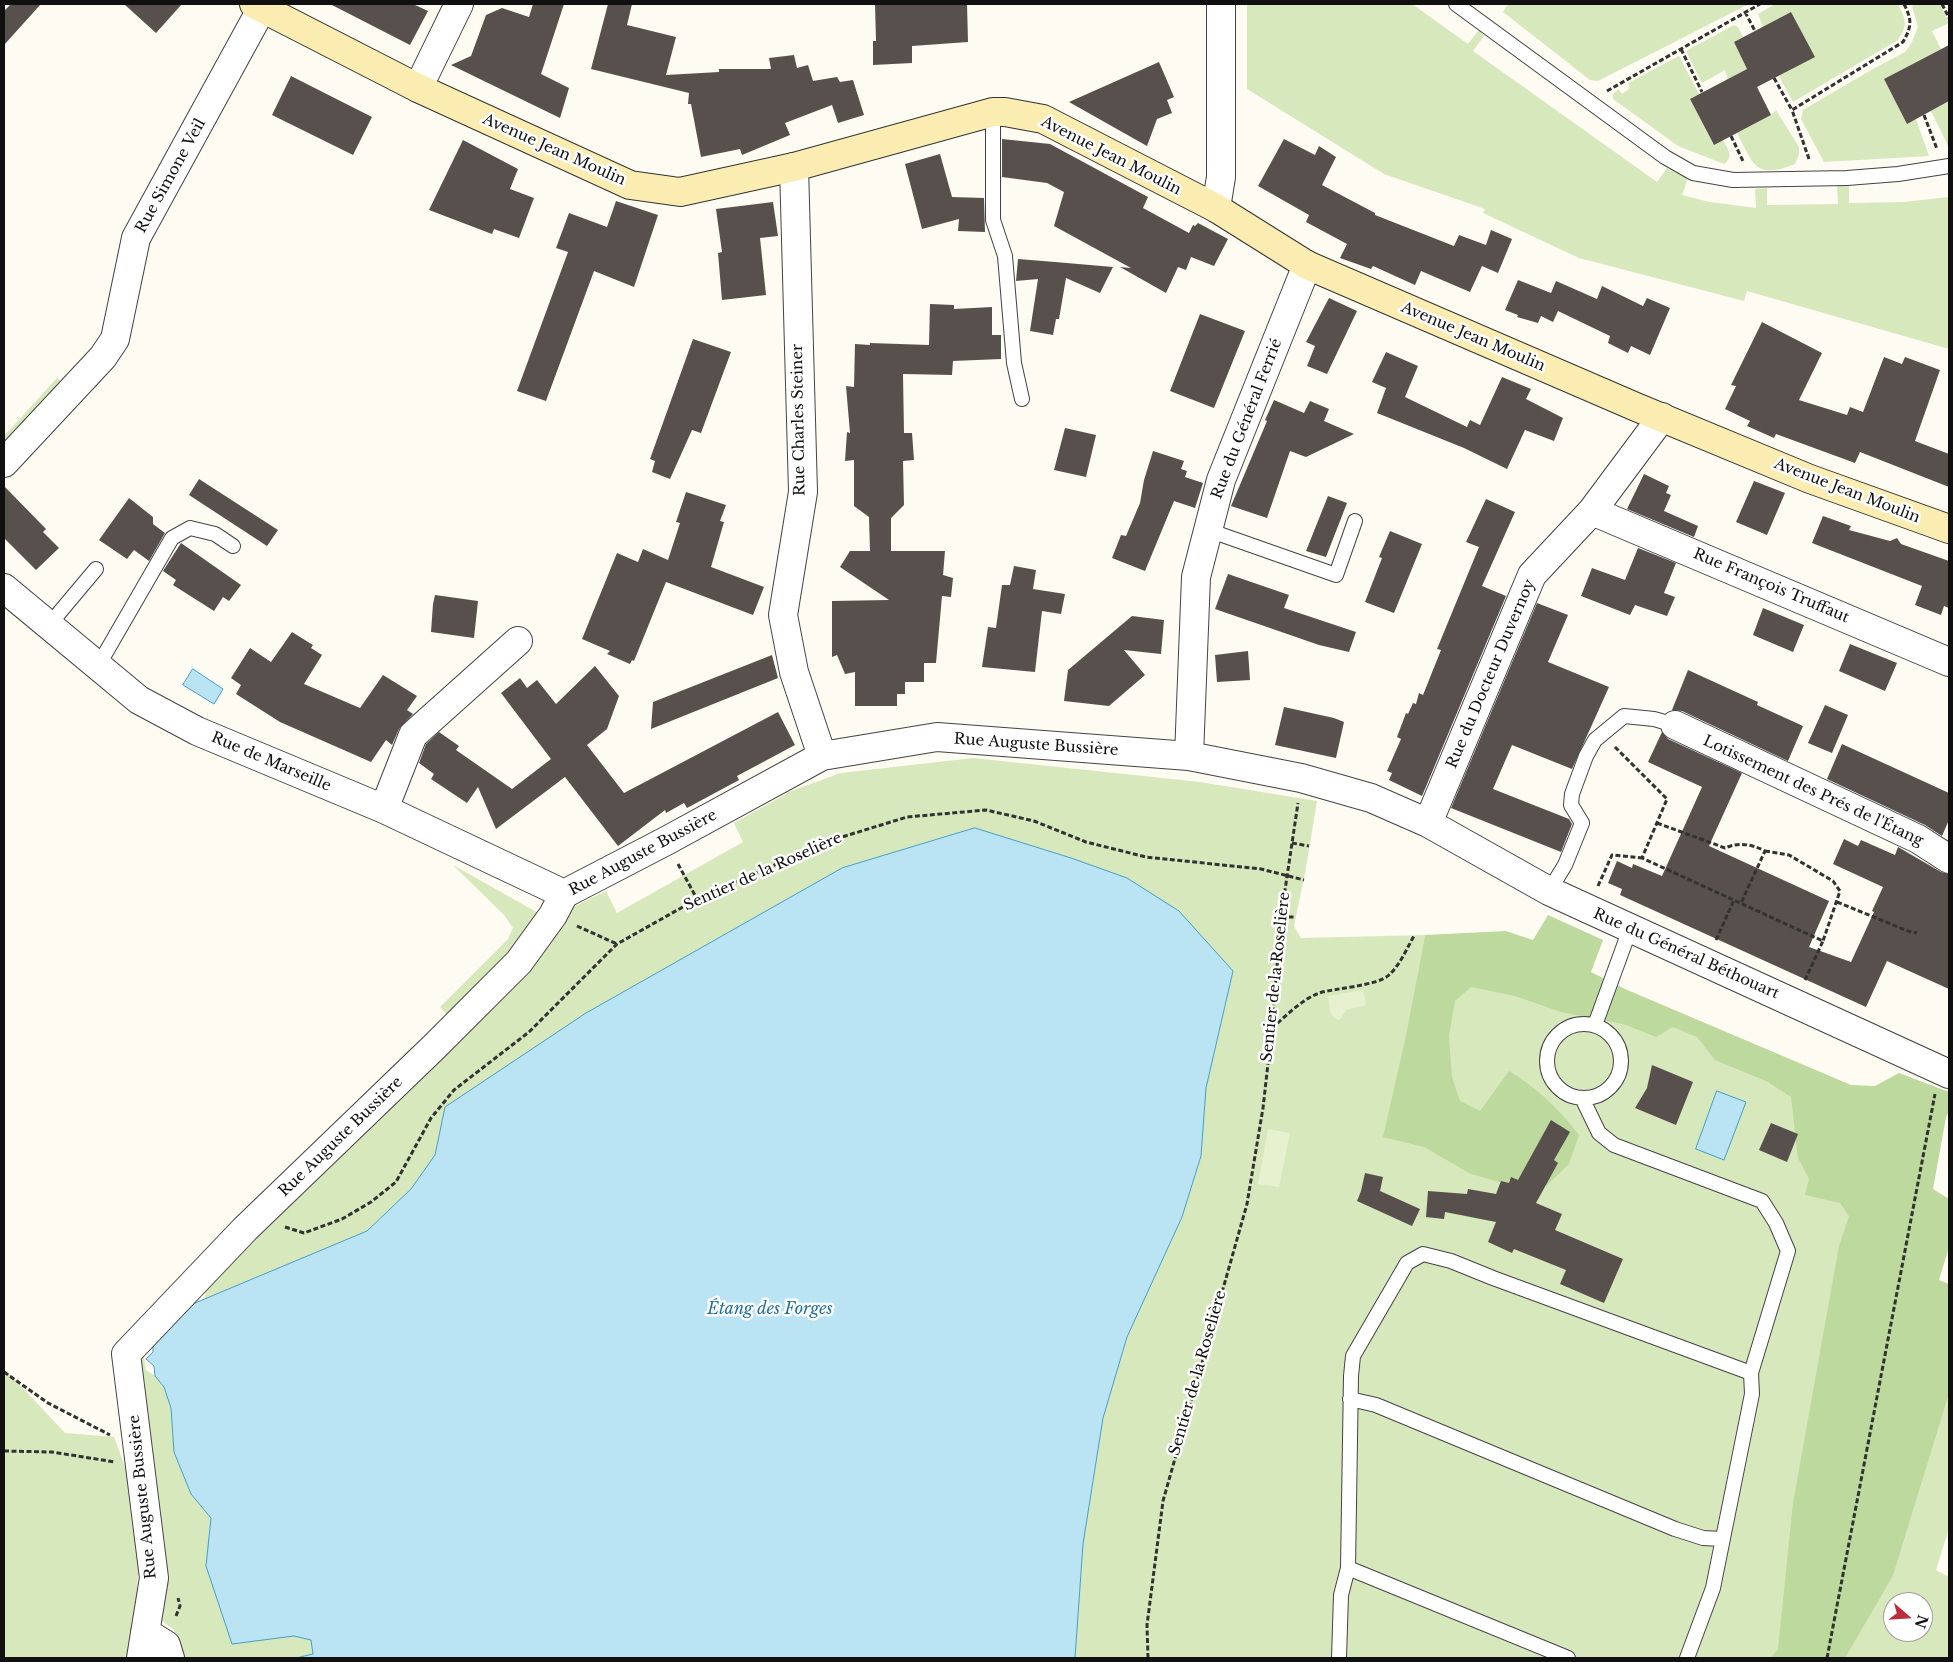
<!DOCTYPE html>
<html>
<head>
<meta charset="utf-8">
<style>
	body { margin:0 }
	#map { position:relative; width:1953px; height:1662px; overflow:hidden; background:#fefbf3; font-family:"Libre Baskerville",serif }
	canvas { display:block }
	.frame { position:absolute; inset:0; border:5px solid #101010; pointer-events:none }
	.north { position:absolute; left:1883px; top:1592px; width:50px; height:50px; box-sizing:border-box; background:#fff; border:1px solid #9f9f9f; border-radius:50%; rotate:109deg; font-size:14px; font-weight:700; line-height:20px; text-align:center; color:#101010 }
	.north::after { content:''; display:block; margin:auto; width:18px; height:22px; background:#bb2c3f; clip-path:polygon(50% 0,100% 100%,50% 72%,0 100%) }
</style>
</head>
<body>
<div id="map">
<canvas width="1953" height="1662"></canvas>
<div class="frame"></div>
<div class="north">N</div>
</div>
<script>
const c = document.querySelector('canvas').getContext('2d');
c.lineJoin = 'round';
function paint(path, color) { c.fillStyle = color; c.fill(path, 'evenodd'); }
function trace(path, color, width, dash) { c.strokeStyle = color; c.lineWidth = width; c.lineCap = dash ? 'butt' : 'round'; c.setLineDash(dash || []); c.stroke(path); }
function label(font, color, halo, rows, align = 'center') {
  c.font = font + ' "Libre Baskerville",serif'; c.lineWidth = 5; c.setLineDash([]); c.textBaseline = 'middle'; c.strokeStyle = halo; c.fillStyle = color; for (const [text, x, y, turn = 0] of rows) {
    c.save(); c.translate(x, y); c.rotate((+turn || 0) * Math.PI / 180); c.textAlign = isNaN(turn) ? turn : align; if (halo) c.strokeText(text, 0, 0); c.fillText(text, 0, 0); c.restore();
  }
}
const green = new Path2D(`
	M 1247,4 L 1412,4 L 1468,44 L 1479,30 L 1484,36 L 1473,51 L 1657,182 L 1667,168 L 1688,178 L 1682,195 L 1710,202 L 1756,208 L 1755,189 L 1767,188 L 1767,205 L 1838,204 L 1837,185 L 1849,184 L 1849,203 L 1903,202 L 1949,197 L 1949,349 L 1747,291 L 1744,301 L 1579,258 L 1483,213 L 1485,209 L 1384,174 L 1247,89 Z
	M 1508,4 L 1749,4 L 1598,81 L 1590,80 L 1503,12 Z
	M 1775,4 L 1898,4 C 1906,19 1908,26 1898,40 L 1793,102 L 1779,76 L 1814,56 L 1791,12 L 1763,27 L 1758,14 Z
	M 1916,4 L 1940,4 L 1949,23 L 1932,31 L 1941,49 L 1884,79 L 1907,123 L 1916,119 L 1929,156 L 1824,162 L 1801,119 L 1803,110 L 1871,70 L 1905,52 L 1911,44 L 1918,27 L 1912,6 Z
	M 1734,25 L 1738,27 L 1743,37 L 1734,42 L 1747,69 L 1728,79 L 1725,70 L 1702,83 L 1686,51 Z
	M 1679,56 L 1699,94 L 1690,99 L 1713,144 L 1723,140 C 1728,149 1734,157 1724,164 L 1678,146 L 1613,99 L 1613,94 L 1618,89 L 1622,94 L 1630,88 L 1628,83 Z
	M 1949,101 L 1949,148 L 1931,111 Z
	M 1776,110 L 1799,147 L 1799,154 L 1795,164 C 1755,180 1754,165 1737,133 L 1771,115 Z
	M 57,378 L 63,383 L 4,448 L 4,436 Z
	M 973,758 L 1200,782 L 1317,801 L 1305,873 L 1294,926 L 1301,938 L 1425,935 L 1417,978 L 1539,954 L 1879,1112 L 1817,1658 L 1075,1658 L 1083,1544 L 1103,1418 L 1127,1337 L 1182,1217 L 1201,1157 L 1206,1088 L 1233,971 L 1127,878 L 1071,858 L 975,828 L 842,868 L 586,1013 L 445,1107 L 435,1155 L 411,1189 L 367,1231 L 204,1300 L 218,1240 L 412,1046 L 416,1050 L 449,1017 L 440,1007 L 508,939 L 513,928 L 504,915 L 453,865 L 563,927 L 573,907 L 606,891 L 617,913 L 743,842 L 734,823 L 791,791 L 841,773 Z
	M 143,1350 L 146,1370 L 155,1376 L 164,1387 L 171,1409 L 174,1452 L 191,1494 L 211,1518 L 206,1566 L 232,1644 L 294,1636 L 311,1640 L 313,1654 L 296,1658 L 179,1658 L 174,1630 L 161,1620 L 168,1582 L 142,1407 L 137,1353 Z
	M 4,1368 L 65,1433 L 114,1437 L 131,1483 L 139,1559 L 137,1591 L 157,1658 L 4,1658 Z
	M 1949,1394 L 1949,1528 L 1936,1570 L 1949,1577 L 1949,1658 L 1844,1658 L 1893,1576 ZM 1893,1602 L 1923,1602 L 1923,1632 L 1893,1632 Z`);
const forest = new Path2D(`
	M 1548,915 L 1603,940 L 1591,972 L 1625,989 L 1851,1085 L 1875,1086 L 1899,1073 L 1949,1092 L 1949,1111 L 1946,1117 L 1933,1189 L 1949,1199 L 1949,1247 L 1939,1280 L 1949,1284 L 1949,1394 L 1893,1576 L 1845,1658 L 1771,1658 L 1778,1649 L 1793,1503 L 1839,1246 L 1849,1216 L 1840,1203 L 1805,1195 L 1809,1179 L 1798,1158 L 1791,1097 L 1768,1082 L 1715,1060 L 1697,1037 L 1673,1027 L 1656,1037 L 1623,1024 L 1561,1012 L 1515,996 L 1471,987 L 1455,1001 L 1449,1036 L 1452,1077 L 1460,1101 L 1480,1111 L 1509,1071 C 1537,1088 1559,1109 1579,1135 L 1569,1164 L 1546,1186 L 1521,1188 L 1471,1174 L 1424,1147 L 1383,1137 L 1407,1031 L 1425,935 L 1506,931 L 1533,940 Z`);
const pitch = new Path2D(`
	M 1363,990 L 1366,1005 L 1346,1010 L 1340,1020 C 1328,1018 1330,1007 1328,996 Z
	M 1268,1129 L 1290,1133 L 1279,1187 L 1258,1184 Z`);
const water = new Path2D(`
	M 193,669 L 223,689 L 214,704 L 183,685 Z
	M 975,828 L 1071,858 L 1127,878 L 1179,911 L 1233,971 L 1206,1088 L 1201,1156 L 1182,1217 L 1127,1337 L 1103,1418 L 1083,1544 L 1075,1658 L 296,1658 L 313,1654 L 311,1640 L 294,1636 L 232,1644 L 206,1566 L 211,1518 L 191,1494 L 174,1452 L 171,1408 L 164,1387 L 155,1376 L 154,1366 L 146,1359 L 153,1352 L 153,1343 L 195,1303 L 367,1231 L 411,1189 L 435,1155 L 445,1107 L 586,1013 L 842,868 Z
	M 1717,1091 L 1746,1102 L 1724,1160 L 1696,1149 Z`);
const building = new Path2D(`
	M 11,4 L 41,4 L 4,45 L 4,11 Z
	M 124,4 L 182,4 L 156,33 Z
	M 330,4 L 413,4 L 428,11 L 410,45 Z
	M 533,4 L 564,4 L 541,74 L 569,88 L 560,118 L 451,65 L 471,56 L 486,15 L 502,8 L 529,17 Z
	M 608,4 L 632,4 L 627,25 L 676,37 L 666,75 L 719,72 L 719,69 L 771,69 L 769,58 L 794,55 L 797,68 L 808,65 L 813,81 L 837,77 L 840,82 L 853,80 L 864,115 L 838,123 L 832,105 L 785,123 L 790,135 L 742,155 L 740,149 L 701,157 L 691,104 L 688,104 L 689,93 L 591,69 Z
	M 875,4 L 967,4 L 968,42 L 912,46 L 912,63 L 873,65 L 873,41 L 876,41 Z
	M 1791,12 L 1815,57 L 1757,87 L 1771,115 L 1714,145 L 1690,99 L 1747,69 L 1734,42 Z
	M 1949,45 L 1949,101 L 1907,124 L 1884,79 Z
	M 1159,62 L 1174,97 L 1167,100 L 1172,113 L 1157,119 L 1147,146 L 1069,102 Z
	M 291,76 L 372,117 L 353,155 L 272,115 Z
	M 1002,139 L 1050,144 L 1148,197 L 1143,208 L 1189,233 L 1193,225 L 1195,226 L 1198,223 L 1228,239 L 1214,266 L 1191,257 L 1186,270 L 1178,267 L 1166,293 L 1120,267 L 1131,268 L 1054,226 L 1064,192 L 1047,183 L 1002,177 Z
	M 1284,139 L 1315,155 L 1319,146 L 1336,157 L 1322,185 L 1375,213 L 1375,215 L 1454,246 L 1459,235 L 1486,245 L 1491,230 L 1512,239 L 1498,273 L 1482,266 L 1470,292 L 1421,271 L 1415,285 L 1373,266 L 1371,269 L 1340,258 L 1347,244 L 1306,222 L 1309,215 L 1258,186 Z
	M 463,140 L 518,169 L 510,189 L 534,198 L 519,238 L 494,229 L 492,234 L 429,210 Z
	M 940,154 L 952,197 L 984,198 L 985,232 L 958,231 L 959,219 L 922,229 L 905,164 Z
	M 616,201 L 658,215 L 634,287 L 594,271 L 546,401 L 517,391 L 568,252 L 556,248 L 569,213 L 607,227 Z
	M 773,202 L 778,236 L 760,238 L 766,295 L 722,300 L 718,253 L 722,252 L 716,209 Z
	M 1018,259 L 1055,262 L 1113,267 L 1100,293 L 1066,278 L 1059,319 L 1056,319 L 1053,335 L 1030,331 L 1038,279 L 1016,281 Z
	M 1518,280 L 1551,293 L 1556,281 L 1597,299 L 1602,286 L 1643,306 L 1647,298 L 1670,308 L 1650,355 L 1631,346 L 1628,353 L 1608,343 L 1610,336 L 1558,311 L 1553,322 L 1541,316 L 1538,323 L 1517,317 L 1518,315 L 1505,310 Z
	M 1329,298 L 1357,311 L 1327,374 L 1307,366 L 1315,346 L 1306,342 Z
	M 930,304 L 954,305 L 954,309 L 992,307 L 992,335 L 1001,335 L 1001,359 L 953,361 L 952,375 L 903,374 L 904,433 L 912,433 L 914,460 L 903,461 L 904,505 L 891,518 L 891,551 L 945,551 L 943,575 L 953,578 L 951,597 L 942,596 L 936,663 L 924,663 L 924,682 L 905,682 L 905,694 L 897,694 L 897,706 L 855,706 L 855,672 L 845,674 L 837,655 L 832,657 L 832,601 L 889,600 L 840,567 L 850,551 L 870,551 L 869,517 L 854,506 L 854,460 L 845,461 L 847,432 L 850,433 L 846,386 L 854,387 L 855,344 L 870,345 L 870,343 L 929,345 Z
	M 1200,314 L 1245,331 L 1214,408 L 1170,391 Z
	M 1762,322 L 1822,353 L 1799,400 L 1847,415 L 1850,407 L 1863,412 L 1884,357 L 1902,364 L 1905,357 L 1940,370 L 1915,441 L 1949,454 L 1949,487 L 1860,452 L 1855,463 L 1776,434 L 1774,438 L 1747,426 L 1750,421 L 1725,409 L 1736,386 L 1731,385 Z
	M 693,339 L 731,352 L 701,433 L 692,430 L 670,479 L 652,472 L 655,461 L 650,459 Z
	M 1386,352 L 1418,366 L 1405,397 L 1467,427 L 1470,420 L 1480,425 L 1502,377 L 1531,389 L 1526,399 L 1563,418 L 1554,441 L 1525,430 L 1507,469 L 1464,448 L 1377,413 L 1386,388 L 1372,382 Z
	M 1274,400 L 1304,413 L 1310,401 L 1329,409 L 1324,421 L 1354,434 L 1306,457 L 1290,451 L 1267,518 L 1231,506 L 1267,421 L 1265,420 Z
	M 1065,428 L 1096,435 L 1086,477 L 1054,470 Z
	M 1153,451 L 1184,461 L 1181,469 L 1187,471 L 1185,477 L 1203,483 L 1195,508 L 1174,501 L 1145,571 L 1112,558 L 1121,535 L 1126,536 L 1140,503 L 1144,480 Z
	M 1644,474 L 1669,486 L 1666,493 L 1671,495 L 1664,511 L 1698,526 L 1694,537 L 1627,509 Z
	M 199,479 L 278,530 L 267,546 L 189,495 Z
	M 1754,481 L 1785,493 L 1767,535 L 1736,522 Z
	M 4,486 L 46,529 L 43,532 L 59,548 L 36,570 L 4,538 Z
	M 686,492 L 726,505 L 720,521 L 724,522 L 711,567 L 764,587 L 753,615 L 666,582 L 634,661 L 632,660 L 630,664 L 607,654 L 610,651 L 582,639 L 617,553 L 638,562 L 643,549 L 668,560 L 680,523 L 676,522 Z
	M 1328,496 L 1347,503 L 1326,557 L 1306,551 Z
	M 129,498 L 153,517 L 153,524 L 165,533 L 149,561 L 134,550 L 127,559 L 99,540 Z
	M 1486,499 L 1515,512 L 1482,586 L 1506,596 L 1422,796 L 1389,780 L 1392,773 L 1387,771 L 1401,739 L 1397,737 L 1406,713 L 1408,714 L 1413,703 L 1416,704 L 1419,693 L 1423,695 L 1441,650 L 1437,649 L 1479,547 L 1466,542 Z
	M 1823,516 L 1851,526 L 1849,530 L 1890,541 L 1897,538 L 1901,544 L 1949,561 L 1949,608 L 1944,606 L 1941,615 L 1915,605 L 1922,586 L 1812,543 Z
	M 1390,531 L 1422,544 L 1394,613 L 1365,602 L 1382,558 L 1379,557 Z
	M 181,543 L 241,585 L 229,601 L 223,597 L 214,611 L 173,585 L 176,580 L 163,571 Z
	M 1638,548 L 1676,563 L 1664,593 L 1675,597 L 1667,616 L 1635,605 L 1630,615 L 1581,596 L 1592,568 L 1625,580 Z
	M 1014,566 L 1036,570 L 1033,589 L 1065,594 L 1061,614 L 1042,611 L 1035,672 L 982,667 L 988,627 L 996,628 L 1002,585 L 1010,585 Z
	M 1228,574 L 1289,595 L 1284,608 L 1356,632 L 1349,652 L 1319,645 L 1215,609 Z
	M 435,595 L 478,601 L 474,638 L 431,632 L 433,604 Z
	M 1537,603 L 1568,615 L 1548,662 L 1609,687 L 1572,769 L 1512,745 L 1493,789 L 1569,819 L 1572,824 L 1561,852 L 1451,808 Z
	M 1763,608 L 1804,625 L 1793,652 L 1753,635 Z
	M 1132,616 L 1164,620 L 1161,654 L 1124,650 L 1145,675 L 1109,706 L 1064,701 L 1068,670 Z
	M 292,632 L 313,645 L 311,648 L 322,655 L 304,684 L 360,708 L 383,675 L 417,696 L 407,710 L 413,714 L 399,729 L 392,745 L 386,740 L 371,762 L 280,722 L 236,694 L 241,685 L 231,678 L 250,648 L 271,662 Z
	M 1850,644 L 1897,663 L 1885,691 L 1839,671 Z
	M 1248,651 L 1250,680 L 1217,682 L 1215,655 Z
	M 772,655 L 778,678 L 651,729 L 653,702 Z
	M 595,666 L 619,696 L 607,729 L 587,745 L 624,793 L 778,712 L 795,745 L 737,776 L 739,780 L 687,808 L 684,803 L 666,813 L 665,810 L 618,846 L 565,777 L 496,829 L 478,787 L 467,803 L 431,779 L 434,774 L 419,763 L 426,744 L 439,732 L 459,746 L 456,750 L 512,789 L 551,759 L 501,693 L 520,678 L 527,688 L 537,680 L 556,704 Z
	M 1688,670 L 1758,702 L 1757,705 L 1803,726 L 1788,761 L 1682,711 L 1672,710 Z
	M 1825,705 L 1848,715 L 1832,753 L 1808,743 Z
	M 1284,707 L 1334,718 L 1344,722 L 1336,758 L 1275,745 Z
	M 1662,732 L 1668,739 L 1742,773 L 1709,846 L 1829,901 L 1809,947 L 1851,962 L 1874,912 L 1872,911 L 1883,887 L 1833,864 L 1844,839 L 1858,846 L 1861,840 L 1895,855 L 1898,847 L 1941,872 L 1949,874 L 1949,989 L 1887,961 L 1866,1007 L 1620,895 L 1622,889 L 1608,883 L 1617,861 L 1632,868 L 1633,864 L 1662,876 L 1702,787 L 1648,762 Z
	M 1842,744 L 1949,793 L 1949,820 L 1942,836 L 1925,825 L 1827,779 Z
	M 1652,1065 L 1693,1082 L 1676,1125 L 1635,1108 L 1647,1088 Z
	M 1551,1120 L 1570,1132 L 1554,1160 L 1558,1163 L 1536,1203 L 1562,1214 L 1555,1230 L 1623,1259 L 1604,1303 L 1560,1284 L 1566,1270 L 1514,1249 L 1512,1253 L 1488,1242 L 1496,1222 L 1445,1212 L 1444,1219 L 1426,1217 L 1428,1191 L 1467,1194 L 1468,1189 L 1496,1194 L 1501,1181 L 1509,1183 L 1511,1177 L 1518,1180 Z
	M 1771,1123 L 1798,1134 L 1787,1162 L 1759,1150 Z
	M 1365,1173 L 1383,1177 L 1380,1191 L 1420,1209 L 1412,1226 L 1357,1201 L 1361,1191 Z`);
const path = new Path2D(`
	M 1942,4 L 1949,18
	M 1745,12 L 1755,31
	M 1681,49 L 1702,92
	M 1774,78 L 1792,110
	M 1607,91 L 1760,4
	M 1924,115 L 1937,149
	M 1731,136 L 1743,161
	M 1809,159 L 1792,110 L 1903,42 C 1912,26 1912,20 1904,4
	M 1615,747 L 1667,799 L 1642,858 L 1823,941 L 1805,980
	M 1657,823 L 1725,848 C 1739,842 1751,844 1765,851 L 1741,903
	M 1292,843 L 1309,846
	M 1765,851 L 1789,855 L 1833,881 L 1840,891 L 1823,941
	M 678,864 L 697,899
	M 1598,886 L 1612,855 L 1642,858
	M 1837,902 L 1908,931 L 1917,933
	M 1281,917 L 1296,917
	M 577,926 L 617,944
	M 1716,940 L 1734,900
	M 1272,1028 C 1286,1016 1301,1000 1319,993 C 1335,988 1377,986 1389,975 C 1400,965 1407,948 1414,936
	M 285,1227 L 304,1233 L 342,1219 L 371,1202 L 396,1182 L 431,1118 L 454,1090 L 529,1032 L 617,944 L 697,899 L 829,841 L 907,817 L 986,810 L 1034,821 L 1086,842 L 1146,857 L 1261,869 L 1304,880
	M 4,1372 L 48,1403 L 110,1435
	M 4,1451 L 52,1452 L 115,1462
	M 176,1616 L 180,1606 L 178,1598
	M 1148,1658 L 1147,1625 L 1163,1501 L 1247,1204 L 1263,1108 L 1272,1028 L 1281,917 L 1298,803
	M 1827,1658 L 1935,1094`);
const service = new Path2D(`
	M 1456,4 L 1665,157 L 1693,173 L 1733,180 L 1847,178 L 1898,174 L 1949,166
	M 993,112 L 993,220 L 1005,256 L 1014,363 L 1022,399
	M 1208,530 L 1336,575 L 1355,521
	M 49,625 L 96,569
	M 98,666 L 172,538 L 190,528 L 215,534 L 233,546
	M 1549,891 L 1565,865 L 1582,823 L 1571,805 L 1572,794 L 1586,756 L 1595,740 L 1624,716 L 1654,719 L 1675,725
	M1547 1061a37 37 0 1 1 74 0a37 37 0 1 1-74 0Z
	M 1595,1025 L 1630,929
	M 1583,1100 L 1599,1133 L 1614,1145 L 1762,1201 L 1776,1223 L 1788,1251 L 1751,1373 L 1752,1394 L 1713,1588 L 1687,1658
	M 1350,1399 L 1376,1405 L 1675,1529 L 1703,1538 L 1723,1539
	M 1348,1568 L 1568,1658
	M 1339,1658 L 1341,1595 L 1348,1568 L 1351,1376 L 1353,1356 L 1407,1263 L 1423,1254 L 1451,1261 L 1493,1278 L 1751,1373`);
const minor = new Path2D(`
	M 418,88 L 459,4
	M 794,167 L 803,492 L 783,615 L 794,672 L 822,756
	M 1216,208 L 1221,177 L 1221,4
	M 4,463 L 103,357 L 115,339 L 136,238 L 262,8
	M 1592,511 L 1949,662
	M 4,588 L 139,700 L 197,731 L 384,809 L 564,894
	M 1675,725 L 1918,839 L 1949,859
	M 1189,756 L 1196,577 L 1221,480 L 1307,265
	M 384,809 L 413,735 L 518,641
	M 1428,823 L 1532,575 L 1592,511 L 1662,417
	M 145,1632 L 166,1645 L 170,1658
	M 141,1658 L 154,1578 L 126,1354 L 245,1229 L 433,1048 L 519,962 L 553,915 L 564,894 L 666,841 L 822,756 L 937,737 L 1189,756 L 1301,778 L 1371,798 L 1428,823 L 1549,891 L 1949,1074`);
const secondary = new Path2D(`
	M 254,4 L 418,88 L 630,185 L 680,192 L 794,167 L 993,112 L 1005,112 L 1043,119 L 1216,208 L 1307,265 L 1636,407 L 1810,479 L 1949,529`);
const streetNames = [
	["Avenue Jean Moulin",554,150,24],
	["Avenue Jean Moulin",1111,156,27],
	["Rue Simone Veil",171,176,-61],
	["Avenue Jean Moulin",1473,337,23],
	["Rue du Général Ferrié",1247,419,-69],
	["Rue Charles Steiner",799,420,-91],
	["Avenue Jean Moulin",1847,491,21],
	["Rue François Truffaut",1771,586,23],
	["Rue du Docteur Duvernoy",1491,674,-67],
	["Rue Auguste Bussière",1036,745,4],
	["Rue de Marseille",271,762,23],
	["Lotissement des Prés de l'Étang",1813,791,25],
	["Rue Auguste Bussière",643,853,-28],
	["Sentier de la Roselière",763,872,-24],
	["Rue du Général Béthouart",1686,954,24],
	["Sentier de la Roselière",1276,977,-84],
	["Rue Auguste Bussière",341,1137,-44],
	["Sentier de la Roselière",1198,1373,-74],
	["Rue Auguste Bussière",143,1497,-96]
];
const waterNames = [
	["Étang des Forges",770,1309]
];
paint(green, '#d7e8bd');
paint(forest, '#bdd99d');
paint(pitch, '#e7f0cf');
paint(water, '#bae3f4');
trace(water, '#439ec8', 1);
paint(building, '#58504d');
trace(service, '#434343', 16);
trace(minor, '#434343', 30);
trace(secondary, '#323232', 30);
trace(path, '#323232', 3, [5, 2.5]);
trace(service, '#fff', 14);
trace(minor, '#fff', 28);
trace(secondary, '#fbedb1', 28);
label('15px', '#101010', '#fff', streetNames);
label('italic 16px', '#1d709e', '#fff', waterNames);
</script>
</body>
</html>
